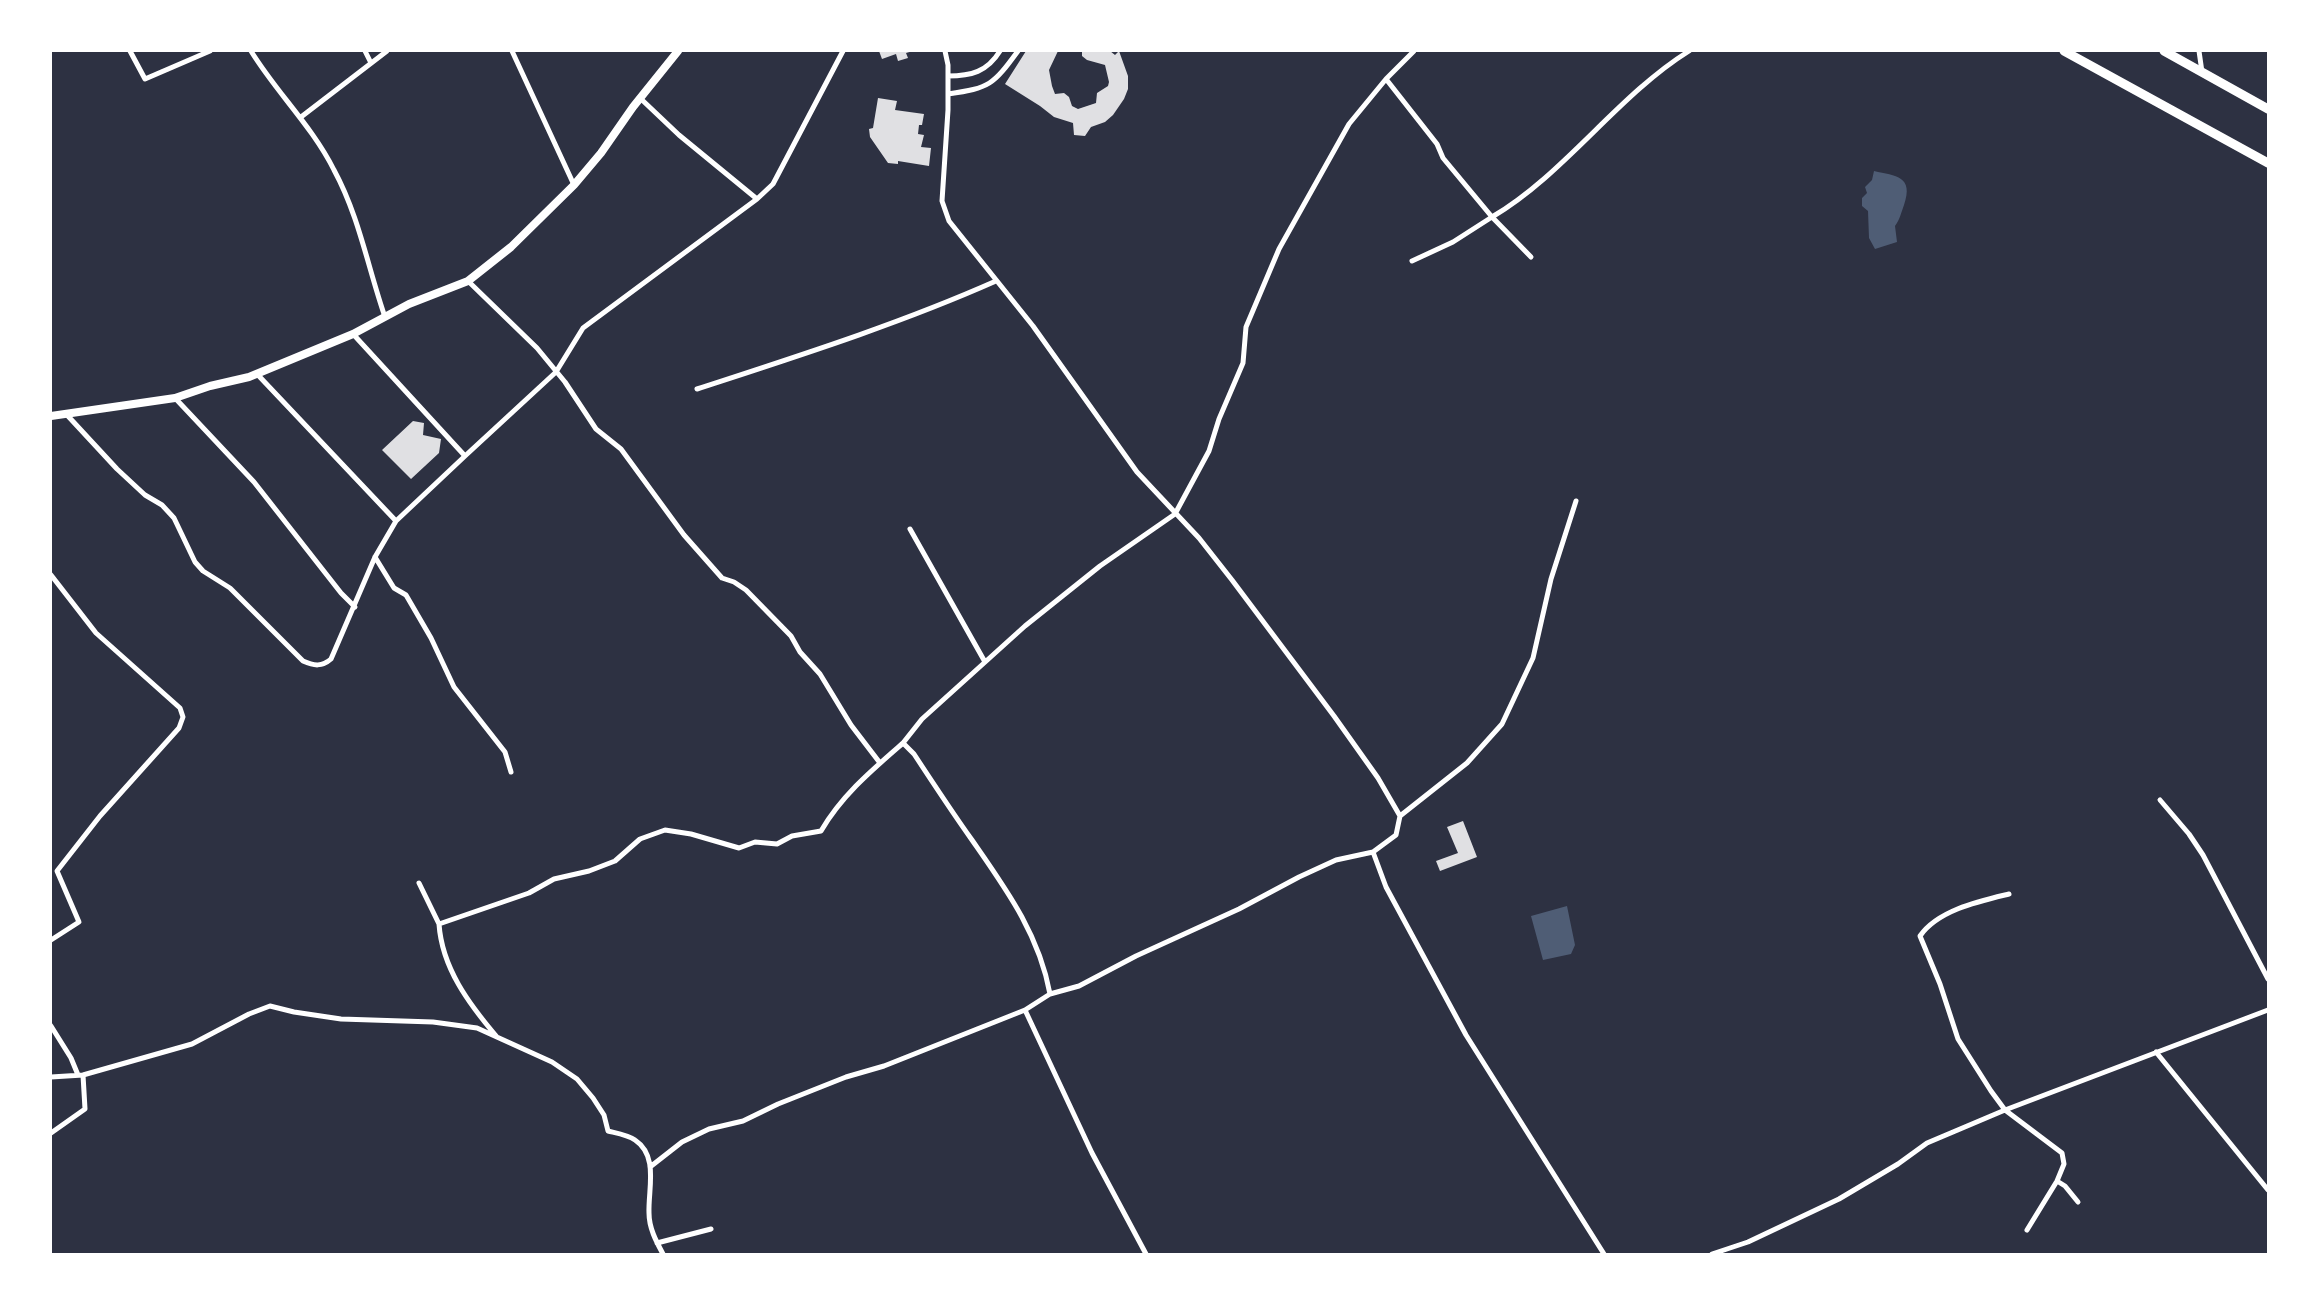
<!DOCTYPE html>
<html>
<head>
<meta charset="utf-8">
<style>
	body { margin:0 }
	#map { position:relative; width:2319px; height:1305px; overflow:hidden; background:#2d3142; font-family:"Alegreya Sans",sans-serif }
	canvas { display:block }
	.frame { position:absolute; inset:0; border:52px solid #fff; pointer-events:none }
</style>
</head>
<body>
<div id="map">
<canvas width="2319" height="1305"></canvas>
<div class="frame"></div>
</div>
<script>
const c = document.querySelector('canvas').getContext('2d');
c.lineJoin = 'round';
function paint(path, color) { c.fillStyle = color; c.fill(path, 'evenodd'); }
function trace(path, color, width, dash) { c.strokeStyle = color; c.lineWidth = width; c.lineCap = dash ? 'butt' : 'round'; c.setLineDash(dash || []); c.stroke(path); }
const water = new Path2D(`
	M 1874,171 C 1896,176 1914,176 1904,205 C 1901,213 1900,219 1895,226 L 1897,242 L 1875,249 L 1869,238 L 1868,211 L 1862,206 L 1862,198 L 1867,193 L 1865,187 L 1872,180 Z
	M 1567,906 L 1575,945 L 1571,954 L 1543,960 L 1531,916 Z`);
const building = new Path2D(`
	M 879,51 L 913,51 L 906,53 L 908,58 L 898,61 L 896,54 L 882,59 Z
	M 1026,51 L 1058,51 L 1049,70 L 1052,86 L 1055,94 L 1064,93 L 1069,97 L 1072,106 L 1078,109 L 1096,103 L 1097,93 L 1108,86 L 1109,82 L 1105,65 L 1087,60 L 1082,56 L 1082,51 L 1110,51 L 1115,55 L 1119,51 L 1128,76 L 1128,89 L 1124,99 L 1113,115 L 1105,122 L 1091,127 L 1085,136 L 1074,135 L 1073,123 L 1054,117 L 1040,106 L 1005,84 Z
	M 878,98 L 897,101 L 895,110 L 924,114 L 922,125 L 919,125 L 918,134 L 924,135 L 921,147 L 931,148 L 929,166 L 898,161 L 898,164 L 888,163 L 870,137 L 869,129 L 873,128 Z
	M 413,421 L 424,423 L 423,435 L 441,439 L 439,453 L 411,479 L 382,450 Z
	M 1463,821 L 1477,857 L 1440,871 L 1436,861 L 1458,853 L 1447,827 Z`);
const minor = new Path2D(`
	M 130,51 L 145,79 L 210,51
	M 251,51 C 276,92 312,126 334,170 C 359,216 368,268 385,317
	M 365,51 L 371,63
	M 512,51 L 574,185
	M 2199,51 L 2202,72
	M 948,76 C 971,76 987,72 1000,51
	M 948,94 C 990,88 993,85 1018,51
	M 640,98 L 679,135 L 757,199
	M 301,117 L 387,51
	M 1531,257 L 1492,217 C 1565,174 1617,96 1689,51
	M 1412,261 L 1453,242 L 1492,217 L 1443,158 L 1437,144 L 1386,79 L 1414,51
	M 468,281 L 537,348 L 565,382 L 596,429 L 621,449 L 684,535 L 722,578 L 734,582 L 746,590 L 791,636 L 800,652 L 820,674 L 851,725 L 880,763
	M 353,334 L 465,456 L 556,372 L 583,328 L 757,199 L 773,184 L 843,51
	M 257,374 L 396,521
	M 697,389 C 798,356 899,324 996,281
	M 175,398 L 254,482 L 341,593 L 355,607
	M 67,415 L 117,469 L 145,495 L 162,505 L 174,518 L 195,562 L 203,571 L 230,588 L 303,661 C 314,666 322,667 331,659 L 375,557 L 396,521 L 465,456
	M 910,529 L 985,662
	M 375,557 L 394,588 L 406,595 L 431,638 L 454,687 L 505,752 L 511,772
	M 51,575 L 96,633 L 180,708 L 183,717 L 179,728 L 100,816 L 57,871 L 79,922 L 51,940
	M 903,743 L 922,719 L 1025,626 L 1100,566 L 1175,514 L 1209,451 L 1219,419 L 1243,363 L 1246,327 L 1279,249 L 1349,124 L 1386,79
	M 2160,800 L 2189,834 L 2203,855 L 2268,979
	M 1400,816 L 1467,763 L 1502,724 L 1533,658 L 1551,579 L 1576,501
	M 1373,852 L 1386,887 L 1466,1035 L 1604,1254
	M 419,883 L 439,924
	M 2009,894 C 1980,901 1938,910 1920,936 L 1940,984 L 1958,1039 L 1991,1091 L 2005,1110 L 2062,1153 L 2064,1164 L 2057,1181 L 2027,1230
	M 1025,1010 L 1092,1153 L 1146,1254
	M 51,1026 L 71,1058 L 78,1075
	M 497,1037 C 469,1004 442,968 439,924 L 529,893 L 554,879 L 589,871 L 615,861 L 640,839 L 665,830 L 691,834 L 739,848 L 755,842 L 777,844 L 792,836 L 821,831 C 842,795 872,770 903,743 L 914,754 C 933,783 952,812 972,840 C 1006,889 1039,934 1050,994
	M 2156,1052 L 2268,1190
	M 51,1077 L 83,1075 L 192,1044 L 249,1014 L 270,1006 L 294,1012 L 341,1019 L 433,1022 L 477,1028 L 552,1062 L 577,1079 L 593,1098 L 604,1115 L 608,1131 C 616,1133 628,1135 635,1140 C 659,1156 648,1189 649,1213 C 649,1228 656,1241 663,1254
	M 51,1133 L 85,1109 L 83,1075
	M 650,1167 L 682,1142 L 709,1129 L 743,1121 L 778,1104 L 846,1077 L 884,1066 L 1025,1010 L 1050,994 L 1079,986 L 1136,956 L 1239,909 L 1299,877 L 1336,860 L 1373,852 L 1396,835 L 1400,816 L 1378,778 L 1334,716 L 1232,580 L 1199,538 L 1137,472 L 1033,326 L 949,221 L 942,201 L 948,110 L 948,65 L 945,51
	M 2057,1181 L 2065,1186 L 2078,1202
	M 657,1243 L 711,1229
	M 1712,1254 L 1748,1242 L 1839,1199 L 1898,1164 L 1927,1143 L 2005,1110 L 2268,1010`);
const secondary = new Path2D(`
	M 51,416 L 175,398 L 210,386 L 249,377 L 353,334 L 409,304 L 468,281 L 511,247 L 574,185 L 601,153 L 633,107 L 678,51`);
const trunk = new Path2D(`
	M 2064,51 L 2268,163
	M 2164,51 L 2268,109`);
paint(water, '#4f5d75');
paint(building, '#e0e0e3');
trace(minor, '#fff', 5);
trace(secondary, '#fff', 8);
trace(trunk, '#fff', 9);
</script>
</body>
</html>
